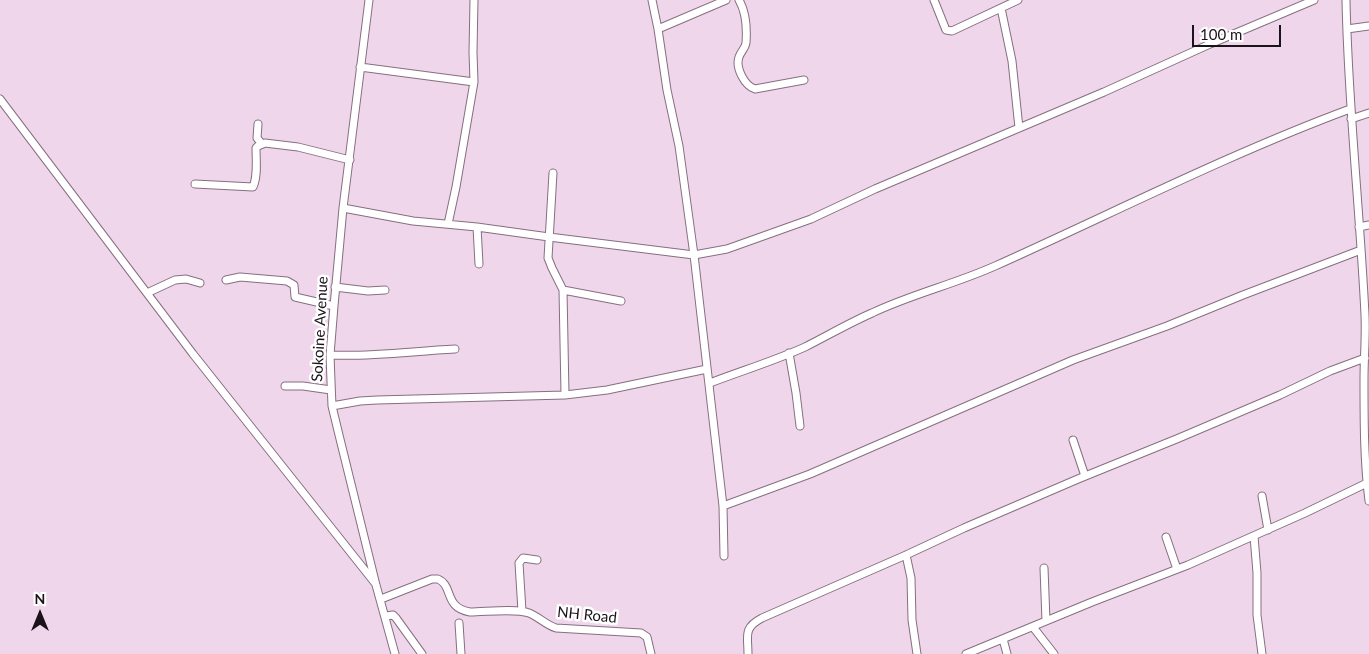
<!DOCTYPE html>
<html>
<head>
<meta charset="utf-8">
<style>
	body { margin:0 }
	#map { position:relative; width:1369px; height:654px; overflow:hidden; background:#f0d6ea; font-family:Lato,sans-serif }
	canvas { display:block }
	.north { position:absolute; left:15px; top:589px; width:50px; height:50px; -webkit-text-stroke:4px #fff; paint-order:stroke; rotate:0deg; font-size:14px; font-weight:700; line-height:20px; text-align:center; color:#1b131a }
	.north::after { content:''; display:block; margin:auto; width:18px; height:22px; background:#1b131a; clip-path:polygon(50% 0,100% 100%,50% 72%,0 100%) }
	.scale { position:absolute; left:1192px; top:25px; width:89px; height:22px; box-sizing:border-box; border:2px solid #1b131a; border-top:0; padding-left:6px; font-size:15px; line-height:18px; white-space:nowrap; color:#1b131a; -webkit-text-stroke:4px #fff; paint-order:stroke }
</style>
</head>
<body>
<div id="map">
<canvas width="1369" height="654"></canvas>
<div class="north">N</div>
<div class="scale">100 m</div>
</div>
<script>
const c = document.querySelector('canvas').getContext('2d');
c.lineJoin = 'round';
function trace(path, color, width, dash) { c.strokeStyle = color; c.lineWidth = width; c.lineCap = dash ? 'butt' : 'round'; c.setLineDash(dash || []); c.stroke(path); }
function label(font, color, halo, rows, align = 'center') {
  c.font = font + ' Lato,sans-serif'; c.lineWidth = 5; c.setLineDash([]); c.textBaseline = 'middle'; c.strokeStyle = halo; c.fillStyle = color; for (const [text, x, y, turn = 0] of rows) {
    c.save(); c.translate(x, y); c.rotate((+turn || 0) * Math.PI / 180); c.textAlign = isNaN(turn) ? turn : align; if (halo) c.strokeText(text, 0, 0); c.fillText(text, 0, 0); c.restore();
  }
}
const minor = new Path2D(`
	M 369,0 L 343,208 L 334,306 L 330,355 L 331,381 L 332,406 L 339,435 L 376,585 L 395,654
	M 652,0 L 658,29 L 667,90 L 679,146 L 694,255 L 727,249 L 811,219 L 875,189 L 1104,92 L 1210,44 L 1314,0
	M 739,0 C 746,12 747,29 746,43 C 745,49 741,51 739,57 C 735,68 745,86 755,89 L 804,80
	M 934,0 L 946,30 L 952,31 L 1018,0
	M 1346,0 C 1348,105 1360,210 1365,315 C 1366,336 1364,358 1364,380 C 1364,420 1364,461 1369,501
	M 1001,8 L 1012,61 L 1019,128
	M 658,29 L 726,0
	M 1347,29 L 1369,26
	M 360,67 L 474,82
	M 0,99 L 193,354 L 375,583
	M 1351,119 L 1369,113
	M 258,124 L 257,138 L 262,144
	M 553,173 L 548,258 L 552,268 L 563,290 L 565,395
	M 195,184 L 253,187 C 258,176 256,160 256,148 L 258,146 L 265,143 L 298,147 L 350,160
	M 343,208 L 413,221 L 477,227 L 549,237 L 694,255 L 723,506 L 724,556
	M 448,224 L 456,187 L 474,82 L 473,52 L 474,0
	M 477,227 L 479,264
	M 1359,227 L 1369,225
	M 226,280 L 240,277 L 287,281 L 294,285 L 295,297 L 334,306
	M 335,287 L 368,291 L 385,290
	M 563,290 L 621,301
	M 147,293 L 175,280 L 186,279 L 200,283
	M 789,353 L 796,393 L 800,426
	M 330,355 C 372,357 413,351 455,349
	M 710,383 C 741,371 774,361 805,347 C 827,336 849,323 872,313 C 912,294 955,284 995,266 C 1113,213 1229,154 1350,109
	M 285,386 L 303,386 L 331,390
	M 332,406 L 360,401 L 377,400 L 565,395 L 607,390 L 707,369
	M 1073,440 L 1085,476
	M 1262,496 L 1268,530
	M 723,506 L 810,474 L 1073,360 L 1167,326 L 1243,295 L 1361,250
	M 1254,536 L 1257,573 L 1257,615 L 1262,654
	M 1166,537 L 1177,569
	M 906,555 L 911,578 L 912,620 L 917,654
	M 1044,568 L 1046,621
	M 381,599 L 432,579 L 438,579 C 454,586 443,607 470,612 C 486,612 515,608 529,613 C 539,617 546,625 556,628 L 641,633 L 647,637 L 651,654
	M 522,611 L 519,563 L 523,558 L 537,560
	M 386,616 L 393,615 L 396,618 L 422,654
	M 459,623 L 461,654
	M 1033,627 L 1054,654
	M 1003,639 L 1007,654
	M 748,654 C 748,635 743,628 762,618 L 906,555 L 964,528 L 1078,479 L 1179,438 L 1280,395 L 1330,371 L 1365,358
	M 966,654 L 1092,602 L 1188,565 L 1305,513 L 1367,483`);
const streetNames = [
	["Sokoine Avenue",320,329,-87],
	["NH Road",587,615,6]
];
trace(minor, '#856f80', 9);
trace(minor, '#fff', 7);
label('15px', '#1b131a', '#fff', streetNames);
</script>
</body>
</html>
